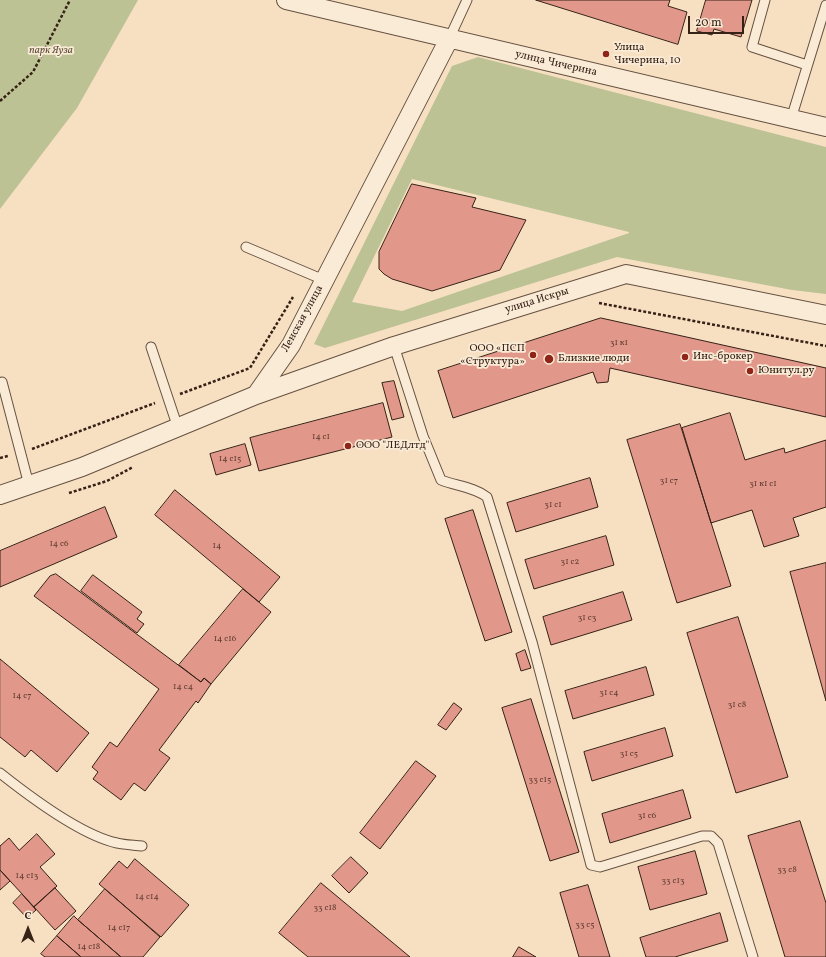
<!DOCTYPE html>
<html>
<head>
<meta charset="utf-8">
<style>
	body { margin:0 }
	#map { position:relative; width:826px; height:957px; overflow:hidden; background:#f7e0c2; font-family:Vollkorn,serif }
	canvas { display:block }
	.north { position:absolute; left:8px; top:909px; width:40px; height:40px; -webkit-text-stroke:3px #faebd7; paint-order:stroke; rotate:0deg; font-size:11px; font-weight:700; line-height:16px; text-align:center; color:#362116 }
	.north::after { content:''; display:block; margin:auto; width:14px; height:18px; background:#362116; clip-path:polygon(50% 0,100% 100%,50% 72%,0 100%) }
	.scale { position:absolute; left:688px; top:16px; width:56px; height:18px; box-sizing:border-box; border:2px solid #362116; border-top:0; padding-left:5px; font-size:12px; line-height:14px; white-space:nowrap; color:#362116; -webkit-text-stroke:3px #faebd7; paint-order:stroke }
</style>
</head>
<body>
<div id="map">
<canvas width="826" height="957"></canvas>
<div class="north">С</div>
<div class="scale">20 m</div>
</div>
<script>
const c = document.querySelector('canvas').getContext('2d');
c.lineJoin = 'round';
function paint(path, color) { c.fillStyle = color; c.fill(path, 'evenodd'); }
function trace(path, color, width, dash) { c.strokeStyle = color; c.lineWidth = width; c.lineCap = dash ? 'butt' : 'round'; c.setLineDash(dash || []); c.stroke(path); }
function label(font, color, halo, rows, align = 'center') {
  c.font = font + ' Vollkorn,serif'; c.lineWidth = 3.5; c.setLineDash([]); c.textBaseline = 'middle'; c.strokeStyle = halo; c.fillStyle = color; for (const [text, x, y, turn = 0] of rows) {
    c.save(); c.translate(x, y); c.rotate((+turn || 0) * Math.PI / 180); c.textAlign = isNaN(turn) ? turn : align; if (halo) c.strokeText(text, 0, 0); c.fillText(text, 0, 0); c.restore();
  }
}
const green = new Path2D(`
	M 0,0 L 138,0 L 77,108 L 0,209 Z
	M 478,57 L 826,147 L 826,294 L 792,290 L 617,257 L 325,348 L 314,344 L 452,66 ZM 412,179 L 629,232 L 629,233 L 402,311 L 352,302 Z`);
const building = new Path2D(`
	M 536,0 L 670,0 L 668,6 L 687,12 L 678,44 Z
	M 706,0 L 752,0 L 741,37 L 714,29 L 712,35 L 697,31 Z
	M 412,184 L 476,198 L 472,207 L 526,220 L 500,270 L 432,291 L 392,279 L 384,274 L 379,269 L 379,252 Z
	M 601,318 L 826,368 L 826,417 L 610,368 L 608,382 L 597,383 L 593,372 L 453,418 L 438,371 Z
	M 394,381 L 404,417 L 392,420 L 382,383 Z
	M 383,403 L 392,437 L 259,471 L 250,438 Z
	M 730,413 L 745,460 L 784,448 L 785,453 L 826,440 L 826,507 L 793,518 L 799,536 L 764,547 L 752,510 L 711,523 L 682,428 Z
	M 680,424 L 731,586 L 677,603 L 627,440 Z
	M 245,444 L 251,465 L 216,475 L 210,454 Z
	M 590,478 L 598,507 L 516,532 L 507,503 Z
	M 175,490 L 280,577 L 259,602 L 155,515 Z
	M 105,507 L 117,537 L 0,587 L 0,551 Z
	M 473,510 L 512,632 L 485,641 L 445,519 Z
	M 606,536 L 614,565 L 534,589 L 525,560 Z
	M 826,563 L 826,701 L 790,572 Z
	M 56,574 L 201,682 L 204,678 L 211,684 L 198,703 L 196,701 L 159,750 L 170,758 L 145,791 L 134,783 L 121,800 L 93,779 L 98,772 L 92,767 L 110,742 L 117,747 L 159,689 L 34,596 L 50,576 Z
	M 93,575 L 142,612 L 137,619 L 144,624 L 137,633 L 81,591 Z
	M 243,589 L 271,612 L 211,684 L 204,678 L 201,682 L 179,665 Z
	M 623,592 L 632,620 L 551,645 L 543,617 Z
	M 738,617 L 788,777 L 736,793 L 687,633 Z
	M 525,650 L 531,668 L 521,671 L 516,654 Z
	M 0,659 L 89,733 L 57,772 L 31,750 L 25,757 L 0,737 Z
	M 646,667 L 654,695 L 573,719 L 565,691 Z
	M 531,699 L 579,852 L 550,861 L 502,708 Z
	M 454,703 L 462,709 L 446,730 L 438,725 Z
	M 665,728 L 673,756 L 592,781 L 584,752 Z
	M 416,761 L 436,776 L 380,849 L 360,833 Z
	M 683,790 L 691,818 L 610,843 L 602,814 Z
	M 800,821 L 826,903 L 826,957 L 785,957 L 748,836 Z
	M 37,834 L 55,854 L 40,867 L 57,886 L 34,907 L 0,870 L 0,846 L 9,838 L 19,850 Z
	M 695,851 L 707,894 L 650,910 L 638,867 Z
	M 351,857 L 368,873 L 349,893 L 332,876 Z
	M 135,859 L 189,905 L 161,937 L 99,884 L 119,861 L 127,868 Z
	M 0,870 L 10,881 L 0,890 Z
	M 321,883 L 410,957 L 308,957 L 279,933 Z
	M 588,885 L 610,957 L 579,957 L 560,893 Z
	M 55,888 L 76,911 L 55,930 L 34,907 Z
	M 105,889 L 160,937 L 143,957 L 121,957 L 78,920 Z
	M 22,894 L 36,910 L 27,918 L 13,903 Z
	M 720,913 L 728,941 L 675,957 L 646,957 L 640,938 Z
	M 74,916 L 78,920 L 121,957 L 81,957 L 57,936 Z
	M 57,936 L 81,957 L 45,957 L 41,954 Z
	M 519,947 L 536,957 L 513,957 Z`);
const path = new Path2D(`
	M 0,101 L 33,72 L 70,0
	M 599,303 L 826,346
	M 180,394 L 250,368 L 293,297
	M 32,449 L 155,403
	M 0,458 L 8,456
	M 69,493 L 107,481 L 133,467`);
const lane = new Path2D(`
	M 765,0 L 752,47 L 807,65
	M 449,39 L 467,0
	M 791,119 L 826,5
	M 246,247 L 324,280
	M 394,346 L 423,436 L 441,480 C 456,486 474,487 487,497 L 532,642 L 591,865 L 600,867 L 702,836 L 711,836 L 718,843 L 753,957
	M 151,347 L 178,428
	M 2,382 L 29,485
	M 0,773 C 29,796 80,835 117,843 C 125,845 134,845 142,846`);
const street = new Path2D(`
	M 286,0 L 826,127
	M 256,395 L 291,345 L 449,39
	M 0,495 L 82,467 L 256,395 L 394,346 L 626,274 L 826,315`);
const markers = [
	[606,54,4,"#8f2418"],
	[533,355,4,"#8f2418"],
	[685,357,4,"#8f2418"],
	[549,359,5,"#8f2418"],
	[750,371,4,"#8f2418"],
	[348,446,4,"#8f2418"]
];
const numberNames = [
	["31 к1",619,343],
	["14 с1",321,437],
	["14 с15",230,459],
	["31 с7",669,481],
	["31 к1 с1",763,484],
	["31 с1",553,505],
	["14 с6",59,544],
	["14",217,546],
	["31 с2",570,562],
	["31 с3",587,618],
	["14 с16",225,639],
	["14 с4",183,687],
	["31 с4",609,693],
	["14 с7",22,696],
	["31 с8",737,705],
	["31 с5",629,754],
	["33 с15",540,780],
	["31 с6",647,816],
	["33 с8",787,870],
	["14 с13",27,876],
	["33 с13",673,881],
	["14 с14",147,897],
	["33 с18",325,908],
	["33 с5",585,925],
	["14 с17",119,928],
	["14 с18",89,947]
];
const poiNames = [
	["Улица",614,48],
	["Чичерина, 10",614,61],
	["ООО «ПСП",525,349,"right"],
	["«Структура»",525,362,"right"],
	["Инс-брокер",693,357],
	["Близкие люди",558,359],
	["Юнитул.ру",758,371],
	["ООО \"ЛЕДлтд\"",356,446]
];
const parkNames = [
	["парк Яуза",51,51]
];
const streetNames = [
	["улица Чичерина",556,64,13],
	["улица Искры",537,301,-17],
	["Ленская улица",303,319,-61]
];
paint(green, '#bcc294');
paint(building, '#e19789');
trace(building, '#362116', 1);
trace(lane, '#665141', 11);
trace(street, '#665141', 20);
trace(path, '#362116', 2.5, [3, 2]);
trace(lane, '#faebd7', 9);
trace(street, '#faebd7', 18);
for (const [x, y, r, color] of markers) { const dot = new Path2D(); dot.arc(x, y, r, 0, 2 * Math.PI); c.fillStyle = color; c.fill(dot); trace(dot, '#faebd7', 1.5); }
label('9px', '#613e33', null, numberNames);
label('11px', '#362116', '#faebd7', poiNames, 'left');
label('italic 11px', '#5e513c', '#faebd7', parkNames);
label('11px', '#362116', '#faebd7', streetNames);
</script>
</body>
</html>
